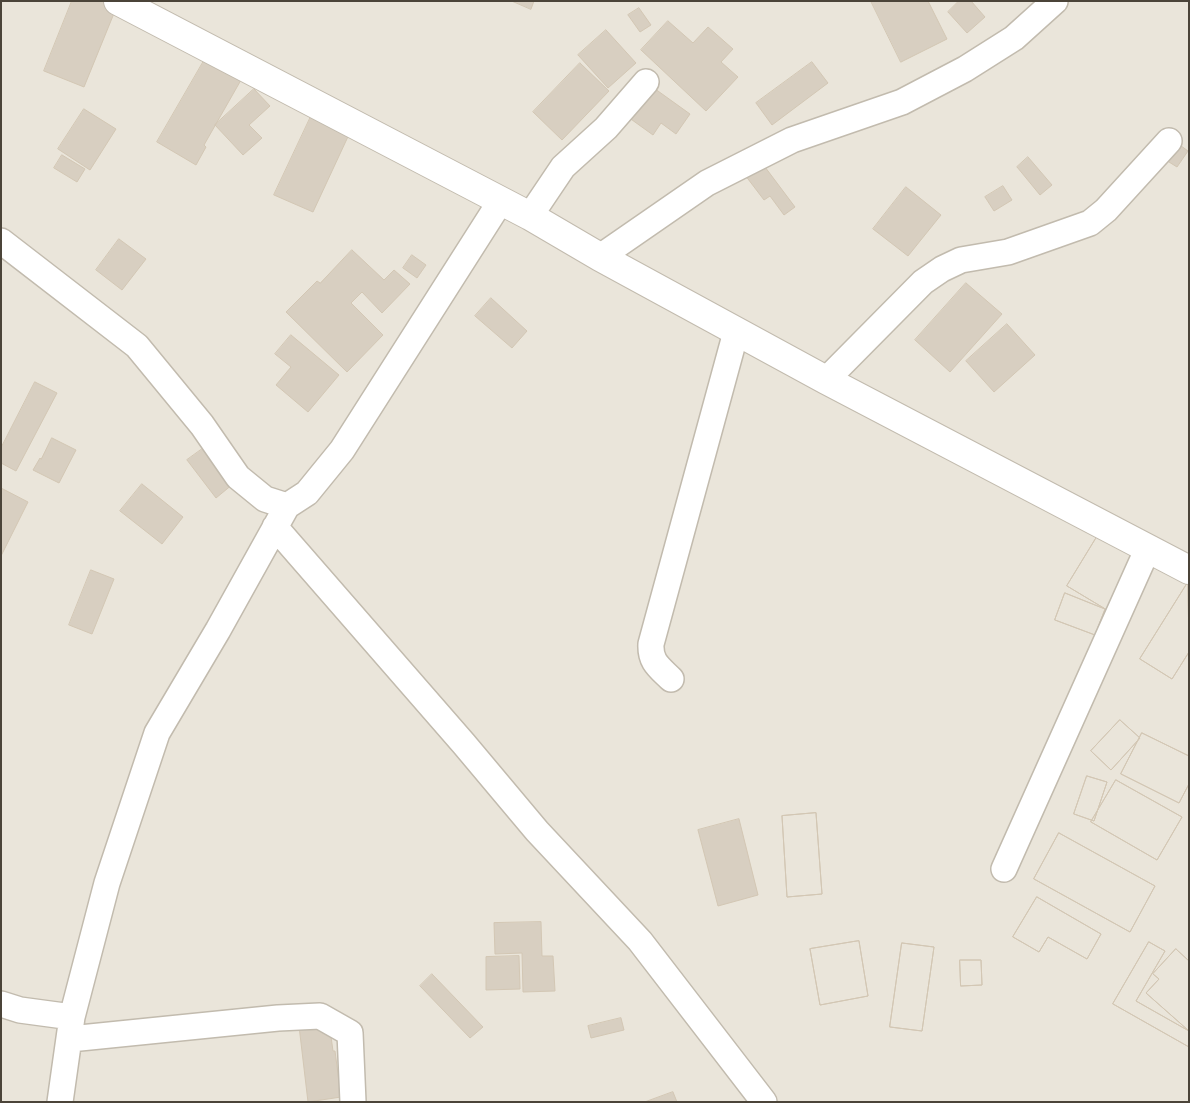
<!DOCTYPE html>
<html>
<head>
<meta charset="utf-8">
<style>
	body { margin:0 }
	#map { position:relative; width:1190px; height:1103px; overflow:hidden; background:#f6f3ec; font-family:"Alegreya Sans",sans-serif }
	canvas { display:block }
	.frame { position:absolute; inset:0; border:2px solid #4b4439; pointer-events:none }
</style>
</head>
<body>
<div id="map">
<canvas width="1190" height="1103"></canvas>
<div class="frame"></div>
</div>
<script>
const c = document.querySelector('canvas').getContext('2d');
c.lineJoin = 'round';
function paint(path, color) { c.fillStyle = color; c.fill(path, 'evenodd'); }
function trace(path, color, width, dash) { c.strokeStyle = color; c.lineWidth = width; c.lineCap = dash ? 'butt' : 'round'; c.setLineDash(dash || []); c.stroke(path); }
const residential = new Path2D(`
	M 1,1 L 1189,1 L 1189,1102 L 1,1102 Z`);
const building = new Path2D(`
	M 72,1 L 119,1 L 84,87 L 44,71 Z
	M 512,1 L 534,1 L 531,9 Z
	M 871,1 L 928,1 L 947,39 L 901,62 Z
	M 959,1 L 971,1 L 985,17 L 967,33 L 948,12 Z
	M 639,8 L 651,25 L 640,32 L 628,15 Z
	M 668,21 L 693,43 L 708,27 L 733,49 L 721,62 L 738,77 L 706,111 L 641,50 Z
	M 606,30 L 636,63 L 608,88 L 578,55 Z
	M 205,59 L 241,80 L 204,145 L 206,147 L 196,165 L 157,142 Z
	M 812,62 L 828,83 L 772,125 L 756,103 Z
	M 580,63 L 609,91 L 562,140 L 533,112 Z
	M 651,86 L 690,114 L 676,134 L 661,123 L 653,135 L 628,117 Z
	M 254,89 L 270,106 L 249,125 L 262,138 L 243,155 L 215,125 Z
	M 84,109 L 116,129 L 90,170 L 58,149 Z
	M 314,110 L 352,128 L 313,212 L 274,195 Z
	M 1173,140 L 1188,151 L 1177,167 L 1161,157 Z
	M 62,155 L 85,169 L 77,182 L 54,168 Z
	M 1028,157 L 1052,185 L 1040,195 L 1017,167 Z
	M 762,163 L 795,207 L 784,215 L 770,196 L 764,200 L 745,175 Z
	M 1003,186 L 1012,200 L 994,211 L 985,197 Z
	M 906,187 L 941,215 L 908,256 L 873,229 Z
	M 119,239 L 146,259 L 122,290 L 96,270 Z
	M 352,250 L 384,280 L 394,270 L 410,284 L 382,313 L 362,292 L 351,303 L 383,335 L 347,372 L 286,312 L 317,281 L 320,283 Z
	M 412,255 L 426,265 L 417,278 L 403,268 Z
	M 966,283 L 1002,314 L 950,372 L 915,340 Z
	M 491,298 L 527,331 L 512,348 L 475,316 Z
	M 1007,324 L 1035,355 L 994,392 L 966,361 Z
	M 291,335 L 339,375 L 308,412 L 276,385 L 291,367 L 275,354 Z
	M 35,382 L 57,393 L 16,471 L 1,463 L 1,448 Z
	M 52,438 L 76,450 L 59,483 L 33,470 L 40,458 L 41,459 Z
	M 205,447 L 233,484 L 216,498 L 187,460 Z
	M 142,484 L 183,517 L 162,544 L 120,511 Z
	M 1,488 L 28,502 L 1,556 Z
	M 1103,527 L 1143,551 L 1107,610 L 1067,586 Z
	M 1103,527 L 1143,551 L 1107,610 L 1067,586 Z
	M 91,570 L 114,579 L 92,634 L 69,625 Z
	M 1188,582 L 1189,652 L 1172,679 L 1140,659 Z
	M 1188,582 L 1189,652 L 1172,679 L 1140,659 Z
	M 1065,593 L 1105,609 L 1095,635 L 1055,620 Z
	M 1065,593 L 1105,609 L 1095,635 L 1055,620 Z
	M 1120,720 L 1140,738 L 1111,770 L 1091,751 Z
	M 1120,720 L 1140,738 L 1111,770 L 1091,751 Z
	M 1142,733 L 1189,756 L 1189,784 L 1179,803 L 1121,774 Z
	M 1142,733 L 1189,756 L 1189,784 L 1179,803 L 1121,774 Z
	M 1087,776 L 1107,782 L 1094,821 L 1074,814 Z
	M 1087,776 L 1107,782 L 1094,821 L 1074,814 Z
	M 1116,780 L 1182,817 L 1157,860 L 1091,822 Z
	M 1116,780 L 1182,817 L 1157,860 L 1091,822 Z
	M 816,813 L 822,894 L 787,897 L 782,816 Z
	M 816,813 L 822,894 L 787,897 L 782,816 Z
	M 739,819 L 758,895 L 718,906 L 698,830 Z
	M 1059,833 L 1155,886 L 1130,932 L 1034,879 Z
	M 1059,833 L 1155,886 L 1130,932 L 1034,879 Z
	M 1037,897 L 1101,934 L 1087,959 L 1048,937 L 1039,952 L 1013,937 Z
	M 1037,897 L 1101,934 L 1087,959 L 1048,937 L 1039,952 L 1013,937 Z
	M 541,922 L 542,956 L 553,956 L 555,991 L 523,992 L 522,953 L 495,954 L 494,923 Z
	M 859,941 L 868,996 L 820,1005 L 810,949 Z
	M 859,941 L 868,996 L 820,1005 L 810,949 Z
	M 1149,942 L 1165,951 L 1136,1001 L 1189,1031 L 1189,1047 L 1113,1004 Z
	M 1149,942 L 1165,951 L 1136,1001 L 1189,1031 L 1189,1047 L 1113,1004 Z
	M 902,943 L 934,947 L 922,1031 L 890,1027 Z
	M 902,943 L 934,947 L 922,1031 L 890,1027 Z
	M 1176,949 L 1189,961 L 1189,1031 L 1146,993 L 1159,979 L 1153,974 Z
	M 1176,949 L 1189,961 L 1189,1031 L 1146,993 L 1159,979 L 1153,974 Z
	M 519,956 L 520,989 L 486,990 L 486,957 Z
	M 960,960 L 981,960 L 982,985 L 961,986 Z
	M 960,960 L 981,960 L 982,985 L 961,986 Z
	M 432,974 L 483,1027 L 470,1038 L 420,986 Z
	M 621,1018 L 624,1030 L 591,1038 L 588,1026 Z
	M 329,1022 L 333,1051 L 335,1051 L 341,1097 L 308,1102 L 299,1026 Z
	M 673,1092 L 677,1102 L 645,1102 Z`);
const minor = new Path2D(`
	M 530,216 L 563,167 L 606,128 L 646,82
	M 1,241 L 137,346 L 202,425 L 238,477 L 265,499 L 287,506
	M 600,257 L 707,183 L 792,140 L 902,102 L 965,69 L 1014,38 L 1055,1
	M 826,380 L 923,282 L 942,269 L 961,260 L 1008,252 L 1090,223 L 1106,210 L 1169,141
	M 275,527 L 464,744 L 537,831 L 640,941 L 764,1102
	M 671,679 C 659,667 650,662 651,644 L 736,332
	M 1004,869 L 1148,548
	M 1,1004 L 20,1010 L 72,1017
	M 70,1039 L 278,1018 L 320,1016 L 350,1033 L 353,1102
	M 60,1102 L 72,1017 L 107,883 L 157,733 L 218,630 L 287,506 L 307,493 L 342,450 L 500,202`);
const tertiary = new Path2D(`
	M 118,1 L 530,216 L 600,257 L 826,380 L 1189,570`);
paint(residential, '#eae5da');
paint(building, '#d8cfc1');
trace(building, '#d3c7b4', 1);
trace(minor, '#c2bbae', 28);
trace(tertiary, '#c2bbae', 30);
trace(minor, '#fff', 25);
trace(tertiary, '#fff', 28);
</script>
</body>
</html>
